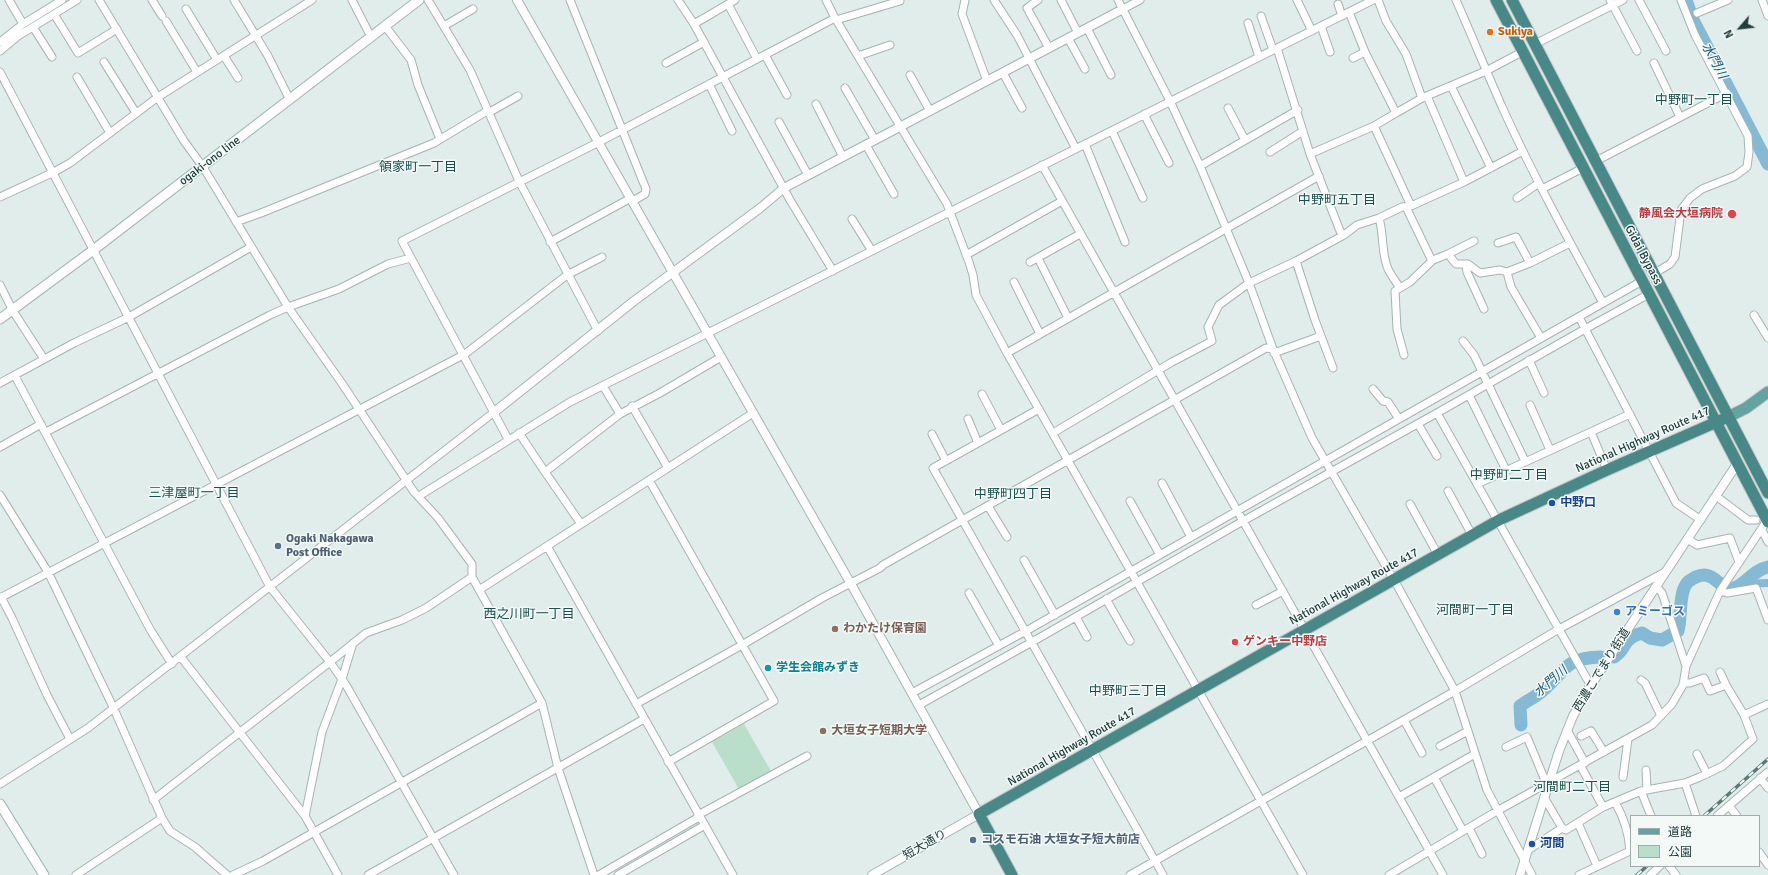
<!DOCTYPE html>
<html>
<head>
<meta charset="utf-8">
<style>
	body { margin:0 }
	#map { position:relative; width:1768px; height:875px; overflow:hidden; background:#e1edea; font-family:Signika,"Noto Sans JP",sans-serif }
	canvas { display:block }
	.legend { position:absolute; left:1630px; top:815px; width:130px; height:52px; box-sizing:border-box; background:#f2f9f7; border:1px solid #9eaeac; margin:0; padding:5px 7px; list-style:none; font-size:12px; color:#213e3c }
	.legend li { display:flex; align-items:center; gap:8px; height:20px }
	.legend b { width:20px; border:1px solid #9eaeac }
	.north { position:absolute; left:1720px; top:8px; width:40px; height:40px; -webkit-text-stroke:3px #f2f9f7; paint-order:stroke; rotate:242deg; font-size:11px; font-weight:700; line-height:16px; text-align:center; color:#213e3c }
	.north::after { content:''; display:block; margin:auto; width:14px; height:18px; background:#213e3c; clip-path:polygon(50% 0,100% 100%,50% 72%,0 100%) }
</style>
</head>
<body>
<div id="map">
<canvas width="1768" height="875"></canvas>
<ul class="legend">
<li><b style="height:5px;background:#64a4a0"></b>道路</li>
<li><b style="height:11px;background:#b9dfca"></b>公園</li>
</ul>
<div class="north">N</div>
</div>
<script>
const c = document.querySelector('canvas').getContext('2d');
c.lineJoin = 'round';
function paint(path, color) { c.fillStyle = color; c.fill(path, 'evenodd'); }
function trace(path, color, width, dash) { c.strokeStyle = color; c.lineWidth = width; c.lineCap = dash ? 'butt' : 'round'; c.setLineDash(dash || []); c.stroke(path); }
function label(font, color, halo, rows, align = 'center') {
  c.font = font + ' Signika,"Noto Sans JP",sans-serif'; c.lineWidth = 3; c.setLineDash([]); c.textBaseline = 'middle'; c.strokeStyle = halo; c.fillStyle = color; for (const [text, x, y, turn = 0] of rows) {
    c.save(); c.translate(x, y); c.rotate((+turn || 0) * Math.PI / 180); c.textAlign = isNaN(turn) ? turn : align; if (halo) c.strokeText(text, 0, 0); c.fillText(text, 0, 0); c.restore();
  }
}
const green = new Path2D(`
	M 744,724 L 772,773 L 740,791 L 712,742 Z`);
const canal = new Path2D(`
	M 1740,584 L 1768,583`);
const river = new Path2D(`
	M 1686,0 L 1693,20 L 1768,164
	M 1614,657 C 1627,649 1621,639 1642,633 L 1650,638 L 1662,640 L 1678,631 C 1682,617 1678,590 1689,581 C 1715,563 1717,592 1734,588 C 1746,584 1753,570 1768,567
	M 1521,725 L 1520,706 C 1527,701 1535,697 1541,692 C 1566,671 1563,658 1601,657`);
const minor = new Path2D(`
	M 9,0 L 23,24
	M 99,0 L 184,141 L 203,167 L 288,307 L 341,382 L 414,492 L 438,518 L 472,564 L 472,577 L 542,703 L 558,768 L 594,875
	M 152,0 L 162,16
	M 234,0 L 268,56 L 290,100
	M 352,0 L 371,37
	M 428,0 L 470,70 L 519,181 L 598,331
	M 570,0 L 646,189 L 645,194 L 633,201
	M 678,0 L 694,24 L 790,200 L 833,271
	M 826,0 L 835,18 L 947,204 L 969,262 L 973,275 L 976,295 L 1007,353 L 1303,875
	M 965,0 L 962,14 L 987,81
	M 994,0 L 1017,35 L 1076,149
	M 1038,0 L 1027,8 L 1049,48
	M 1061,0 L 1078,33
	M 1118,0 L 1170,101 L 1200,166 L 1249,283 L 1273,349 L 1312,438 L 1398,587 L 1455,691 L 1487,790 L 1532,875
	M 1297,0 L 1312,31
	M 1378,0 L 1386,21 L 1406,54 L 1422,98
	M 1610,0 L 1637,51
	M 1639,0 L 1666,51
	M 1762,0 L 1768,16
	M 728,4 L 757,59
	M 1338,4 L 1342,16
	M 186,9 L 217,60
	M 1123,9 L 1140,0
	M 1697,13 L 1728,0
	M 54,14 L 78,53 L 117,29
	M 1261,16 L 1273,50
	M 836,20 L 900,1
	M 166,21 L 197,72
	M 1248,23 L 1259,57
	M 694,24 L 735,0
	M 385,26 L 411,60 L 418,85 L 440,139
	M 444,26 L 473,9
	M 1321,26 L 1330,52
	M 33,27 L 52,57
	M 1087,28 L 1111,75
	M 1068,38 L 1085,69
	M 0,42 L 23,24 L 62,0
	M 1535,44 L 1623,0
	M 1277,48 L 1310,154 L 1340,231 L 1344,235
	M 0,51 L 18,36 L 77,0
	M 765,55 L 787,95
	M 224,56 L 238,78
	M 858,56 L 890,45
	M 1353,58 L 1365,52
	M 104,62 L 136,113
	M 666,63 L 704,42
	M 1654,63 L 1680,117
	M 0,72 L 270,587 L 330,662 L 346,685 L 454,875
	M 1003,73 L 1022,108
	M 910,75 L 930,111
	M 77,77 L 110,133
	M 709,84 L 732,131
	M 1451,86 L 1491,168
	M 845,88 L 875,140
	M 1427,96 L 1464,182
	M 816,104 L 843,157
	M 1228,108 L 1245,140
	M 488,113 L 518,96
	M 1396,113 L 1422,98 L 1486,71 L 1522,52
	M 1144,114 L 1169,163
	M 779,122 L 808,175
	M 1374,126 L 1411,206
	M 1112,131 L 1143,198
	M 1085,144 L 1125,242
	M 866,145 L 894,194
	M 1270,152 L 1303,131
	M 1310,154 L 1374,126 L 1396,113 L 1365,52 L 1349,12
	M 1596,161 L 1727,93
	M 1042,165 L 1443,875
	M 1200,166 L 1298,110
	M 1542,189 L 1583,168
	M 0,197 L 54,172 L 70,163 L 158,97 L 312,0
	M 1517,198 L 1539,183
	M 1406,207 L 1432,261
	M 1379,218 C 1384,234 1381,253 1388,269 C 1391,275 1396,282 1400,288
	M 852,219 L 872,251
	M 236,222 L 261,213 L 434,143 L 487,111
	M 550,242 L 631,198
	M 1498,243 L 1516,237 L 1530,263
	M 1448,254 L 1474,241
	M 966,255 L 1062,201
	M 1038,258 L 1068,318
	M 1296,261 L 1315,320 L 1333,368
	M 1030,262 L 1080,234
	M 1466,264 L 1467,272 L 1484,309
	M 1507,272 L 1511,287 L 1541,338
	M 1653,274 L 1670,264 L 1675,257 L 1681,210 L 1690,198 L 1702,189 L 1735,176 L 1747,167 L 1749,152 L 1748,136 L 1695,35 L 1681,0
	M 1014,282 L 1040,334
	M 0,285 L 13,311 L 44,359
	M 1603,303 L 1642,281
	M 1754,315 L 1768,338
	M 1579,317 L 1676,503 L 1701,520
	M 1463,341 L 1474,355 L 1525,461
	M 1007,353 L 1319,176
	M 1274,353 L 1321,336
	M 1404,355 L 1397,329 L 1395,291 L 1410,282 L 1433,260 L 1448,254 L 1456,264 L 1468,264 L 1480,273 L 1500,270 L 1507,272 L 1530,263 L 1570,243
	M 1529,360 L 1544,393
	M 15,376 L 151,631 L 172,664
	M 0,383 L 74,343 L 129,317 L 251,247
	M 603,386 L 620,414 L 660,393 L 721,357
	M 1373,389 L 1383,401 L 1388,402 L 1399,419
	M 982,394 L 1001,430
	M 1469,395 L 1506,470
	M 1530,405 L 1550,450
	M 632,406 L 668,468
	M 1039,409 L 933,468 L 1163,875
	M 968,419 L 978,443
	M 1418,424 L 1437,456
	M 46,432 L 270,315 L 288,307 L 339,289 L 388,264 L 411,258
	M 1591,432 L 1607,470
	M 519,433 L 545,472 L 620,414
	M 1053,433 L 1172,362 L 1212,341 L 1208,327 L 1219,305 L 1249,283 L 1296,261 L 1344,235 L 1357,225 L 1379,218 L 1402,207 L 1411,206 L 1464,182 L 1523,151
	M 932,434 L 946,461
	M 508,439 L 402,241 L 599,142 L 835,18
	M 0,447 L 41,424
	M 545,472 L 581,524
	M 649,480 L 774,701 L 668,762
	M 1162,483 L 1191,537
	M 1477,484 L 1630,414
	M 1448,491 L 1472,535
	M 0,495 L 48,572 L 114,709 L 162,818 L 170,831 L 195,847 L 227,875
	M 419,496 L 570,402 L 1373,0
	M 1716,496 L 1748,520 L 1756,520
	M 1130,501 L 1160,555
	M 1410,504 L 1438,555
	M 988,506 L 1007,537
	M 1762,530 L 1768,542
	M 1688,539 L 1697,545 L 1730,538 L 1739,562
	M 547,546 L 733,875
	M 1024,560 L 1055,615
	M 1656,586 L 1662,593 L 1686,666
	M 479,590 L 753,413
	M 1720,591 L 1727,593 L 1756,588 L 1768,620
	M 969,593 L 999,646
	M 1,597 L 12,618 L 47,695 L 70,739
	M 0,598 L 465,354 L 567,275 L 602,257
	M 1106,599 L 1130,641
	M 1256,605 L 1283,591
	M 1076,617 L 1087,637
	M 180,656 L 305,816
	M 1720,672 L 1726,685
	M 1641,680 L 1645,683 L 1661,716
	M 1683,683 L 1690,683 L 1704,678 L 1710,691 L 1726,685 L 1744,715 L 1768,704
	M 1591,686 L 1437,413 L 1585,329 L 1649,294
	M 912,693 L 1026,631 L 1603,303 C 1568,239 1533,175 1503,109 C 1487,73 1472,36 1456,0
	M 636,704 L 742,645 L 822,598 L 880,568 L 883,565 L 1266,348 L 1273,349
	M 919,705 L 1032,642 L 1243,521 L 1437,413
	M 1404,720 L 1422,753
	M 1567,730 L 1585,763
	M 1581,736 L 1591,731 L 1604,752
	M 1440,746 L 1468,731
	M 1506,747 L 1527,737 L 1544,778 L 1548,783
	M 1697,754 L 1707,774
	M 1580,765 L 1603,807 L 1641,791 L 1685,783 L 1700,777 L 1723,766 L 1753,739 L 1744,715
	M 1646,770 L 1647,790
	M 1434,777 L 1463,831
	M 1623,777 L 1628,739
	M 1760,778 L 1768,788
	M 1685,783 L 1696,816
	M 0,784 L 88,728 L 493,413
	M 1641,791 L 1651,816
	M 1399,797 L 1475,754
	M 1544,797 L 1562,828
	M 153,800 L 330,662 L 366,633 L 402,620 L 426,608 L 472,577
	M 1729,806 L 1737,816
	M 698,815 L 807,756
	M 1717,816 L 1768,772
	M 1578,823 L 1597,866
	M 1469,828 L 1482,854
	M 1528,850 L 1562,828 L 1566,830 L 1603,807
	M 1759,852 L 1768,865
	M 1669,866 L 1676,875
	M 76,875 L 162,818
	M 233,875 L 263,861 L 542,703
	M 338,875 L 305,816 L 322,732 L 342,679 L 353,643
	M 368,875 L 644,719
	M 599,875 L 699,817
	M 618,875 L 705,825
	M 1130,875 L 1455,691 L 1559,629 L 1665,572
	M 1389,875 L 1497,811 L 1652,725 L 1672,704 L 1683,685 L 1686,666 L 1720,591 L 1764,525 L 1768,523
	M 1579,875 L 1630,851 C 1629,833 1624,818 1615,802
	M 1650,875 L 1660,866`);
const tertiary = new Path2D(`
	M 517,0 L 851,584 L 979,814 L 872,875
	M 493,413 L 634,301 L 759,209 L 784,188 L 1123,9
	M 1520,875 L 1559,751 L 1573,716 L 1589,688 L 1737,464`);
const secondary = new Path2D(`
	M 0,319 L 92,251 L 419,0
	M 0,804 L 44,875`);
const primary = new Path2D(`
	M 1728,417 L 1746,408 L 1768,392`);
const trunk = new Path2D(`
	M 1496,0 L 1768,522
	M 1512,0 L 1768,493
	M 1012,875 L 979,814 L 1499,520 L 1607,470 L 1728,417`);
const rail = new Path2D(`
	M 1704,816 L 1768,759
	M 1637,875 L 1647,866`);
const markers = [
	[1490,32,4,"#e8710a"],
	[1732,214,5,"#e0444e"],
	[1552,503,4,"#1a4fb4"],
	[278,546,4,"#5c6f8a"],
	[1617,612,4,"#3f7fe0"],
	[835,629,4,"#8d6e63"],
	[1235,642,4,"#e0444e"],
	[768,668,4,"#0f9aa8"],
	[823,731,4,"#8d6e63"],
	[973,840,4,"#5c6f8a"],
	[1532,844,4,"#1a4fb4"]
];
const foodNames = [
	["Sukiya",1498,32]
];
const streetNames = [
	["ogaki-ono line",210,161,-37],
	["Gidai Bypass",1643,255,62],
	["National Highway Route 417",1643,440,-24],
	["National Highway Route 417",1354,587,-29],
	["西濃こでまり街道",1602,670,-58],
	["National Highway Route 417",1072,747,-30],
	["短大通り",925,845,-30]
];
const healthNames = [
	["静風会大垣病院",1723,214],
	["ゲンキー中野店",1243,642,"left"]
];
const transitNames = [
	["中野口",1560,503],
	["河間",1540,844]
];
const serviceNames = [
	["Ogaki Nakagawa",286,539],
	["Post Office",286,553],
	["コスモ石油 大垣女子短大前店",981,840]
];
const shopNames = [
	["アミーゴス",1625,612]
];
const educationNames = [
	["わかたけ保育園",843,629],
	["大垣女子短期大学",831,731]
];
const cultureNames = [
	["学生会館みずき",776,668]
];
const waterNames = [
	["水門川",1714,61,62],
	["水門川",1551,682,-41]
];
const neighbourhoodNames = [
	["中野町一丁目",1694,101],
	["領家町一丁目",418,168],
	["中野町五丁目",1337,201],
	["中野町二丁目",1509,476],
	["三津屋町一丁目",194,494],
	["中野町四丁目",1013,495],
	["河間町一丁目",1475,611],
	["西之川町一丁目",529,615],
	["中野町三丁目",1128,692],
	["河間町二丁目",1572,788]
];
paint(green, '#b9dfca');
trace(canal, '#86bad4', 8);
trace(river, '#86bad4', 13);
trace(minor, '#a4b5b2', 9);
trace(tertiary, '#a4b5b2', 10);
trace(secondary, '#9fb9b4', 11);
trace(primary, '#c1c9c8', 13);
trace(trunk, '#c1c9c8', 13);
trace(minor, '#fff', 7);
trace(tertiary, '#fff', 8);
trace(secondary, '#fff', 9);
trace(primary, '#64a4a0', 11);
trace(trunk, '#488886', 11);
trace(rail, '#5b7a77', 3.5);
trace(rail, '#f2f9f7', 2, [6]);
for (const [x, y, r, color] of markers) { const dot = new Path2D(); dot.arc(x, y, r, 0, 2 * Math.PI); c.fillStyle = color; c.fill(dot); trace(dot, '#f2f9f7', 1.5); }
label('bold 12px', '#c56008', '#f2f9f7', foodNames, 'left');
label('12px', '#213e3c', '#f2f9f7', streetNames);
label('bold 12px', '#be3a42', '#f2f9f7', healthNames, 'right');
label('bold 12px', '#164399', '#f2f9f7', transitNames, 'left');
label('bold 12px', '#4e5e75', '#f2f9f7', serviceNames, 'left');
label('bold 12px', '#366cbe', '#f2f9f7', shopNames, 'left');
label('bold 12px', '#785e54', '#f2f9f7', educationNames, 'left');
label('bold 12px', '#0d838f', '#f2f9f7', cultureNames, 'left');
label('italic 13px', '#185a7d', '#f2f9f7', waterNames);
label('13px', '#1b514e', '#f2f9f7', neighbourhoodNames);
</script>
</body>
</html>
